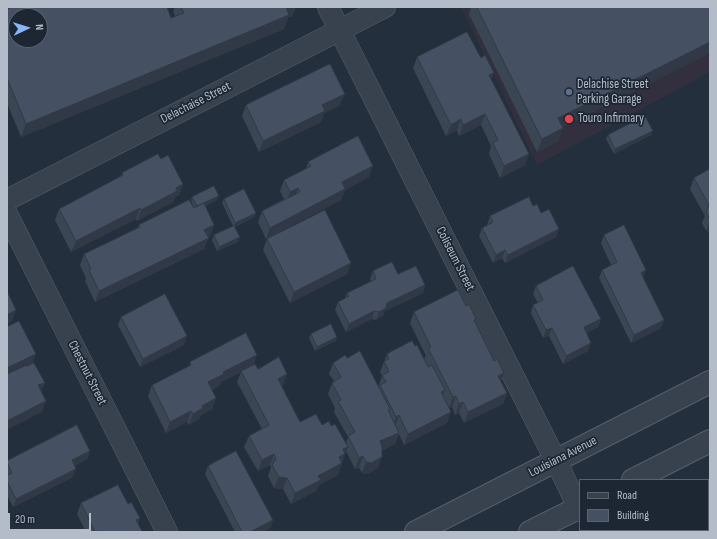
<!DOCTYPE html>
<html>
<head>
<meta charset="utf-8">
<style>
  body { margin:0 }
  #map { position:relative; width:717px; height:539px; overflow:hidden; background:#242f3e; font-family:"Sofia Sans Condensed",sans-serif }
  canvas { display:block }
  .frame { position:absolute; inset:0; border:8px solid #b4bcc9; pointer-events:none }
  .legend { position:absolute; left:579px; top:479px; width:130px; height:52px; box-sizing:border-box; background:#1d2633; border:1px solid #59626f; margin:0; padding:5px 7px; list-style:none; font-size:12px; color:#b4bcc9 }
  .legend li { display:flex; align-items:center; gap:8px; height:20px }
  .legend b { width:20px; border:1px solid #59626f }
  .north { position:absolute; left:8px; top:8px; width:40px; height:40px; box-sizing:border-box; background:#1d2633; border:1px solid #59626f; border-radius:50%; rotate:86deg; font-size:11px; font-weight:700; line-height:16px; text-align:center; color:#b4bcc9 }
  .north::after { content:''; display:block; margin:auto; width:14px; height:18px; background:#8ab4f8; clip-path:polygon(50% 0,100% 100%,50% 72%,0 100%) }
  .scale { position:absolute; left:8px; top:513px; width:83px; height:18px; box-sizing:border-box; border:2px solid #b4bcc9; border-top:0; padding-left:5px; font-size:12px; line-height:14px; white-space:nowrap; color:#b4bcc9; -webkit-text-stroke:3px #1d2633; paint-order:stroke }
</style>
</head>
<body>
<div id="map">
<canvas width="717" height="539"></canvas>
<div class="frame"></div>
<ul class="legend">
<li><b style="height:5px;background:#38414e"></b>Road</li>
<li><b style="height:11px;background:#455162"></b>Building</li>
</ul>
<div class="north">N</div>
<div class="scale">20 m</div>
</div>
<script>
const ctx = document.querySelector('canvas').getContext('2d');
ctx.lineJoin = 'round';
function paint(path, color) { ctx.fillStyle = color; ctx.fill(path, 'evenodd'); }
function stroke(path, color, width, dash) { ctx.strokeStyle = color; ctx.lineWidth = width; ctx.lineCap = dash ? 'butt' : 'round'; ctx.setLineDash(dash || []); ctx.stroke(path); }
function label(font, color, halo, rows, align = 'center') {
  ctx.font = font + ' "Sofia Sans Condensed",sans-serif'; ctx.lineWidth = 3.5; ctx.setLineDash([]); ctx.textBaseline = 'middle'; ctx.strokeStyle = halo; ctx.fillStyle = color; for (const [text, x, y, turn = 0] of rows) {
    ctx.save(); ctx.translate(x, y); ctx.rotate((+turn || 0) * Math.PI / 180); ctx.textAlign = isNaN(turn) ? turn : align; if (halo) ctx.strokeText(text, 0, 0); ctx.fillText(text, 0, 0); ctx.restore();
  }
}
paint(new Path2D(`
  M461,7H710V72L537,165Z`), '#32303f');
const minor = new Path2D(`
  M328,7L556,461L580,511
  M7,200L385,7
  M7,214L167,532
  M590,530L591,532`);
const tertiary = new Path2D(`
  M633,480L710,441
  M416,532L710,382
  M530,532L580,507`);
stroke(minor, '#565f6c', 22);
stroke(tertiary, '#565f6c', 24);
stroke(minor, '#38414e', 21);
stroke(tertiary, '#38414e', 22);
paint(new Path2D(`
  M175,7H296L292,16L288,17L284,29L21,137L7,103V9L171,18L175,16L173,12Z
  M471,7H710V53L562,127L563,128L558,141L537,152L469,14Z
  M417,57L481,58L494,73L491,79L529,154L525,165L500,178L489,154L491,146L481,125L459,136L457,130L446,136L413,68Z
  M246,105H340L324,113L321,122L259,152L242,116Z
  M608,135H651L614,154L606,139Z
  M161,159L183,184L179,195L175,197L173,202L137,221L136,219L71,252L55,220L59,209L121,177L122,173Z
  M308,162L369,177L345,190L341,200L266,239L258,222L262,211L284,199L280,191L284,180L306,169Z
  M710,169V232L706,231L702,223L705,216L690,189L694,178Z
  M192,197L217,200L205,206L214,225L210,236L208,237L204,249L95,302L85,281L86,278L80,265L84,254L137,228L139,225L194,208L191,201Z
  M224,199L256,213L254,217L235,227L238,242L217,251L212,240L214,235L233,226L222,203Z
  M533,206L541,213L556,237L505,263L502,258L493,263L479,236L482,228L487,225L490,216Z
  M604,235L643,278L664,320L661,328L631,343L599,278L602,270L611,265L601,243Z
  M267,239L351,263L347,274L290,303L263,250Z
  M373,271L398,274L425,285L423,293L385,311L383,316L376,320L372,319L346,332L335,310L338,302L345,298L347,293L371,281L370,279Z
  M536,286L601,319L598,327L586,333L588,351L563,364L549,336L543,338L531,313L533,305L538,303L533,294Z
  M466,306L476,319L475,322L494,361L504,373L501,381L507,393L503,404L464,423L459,413L455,415L452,407L449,408L447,423L404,445L399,434L395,444L382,450L378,468L367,474L362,473L359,468L355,469L346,451L338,475L319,485L316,491L291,504L283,489L274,488L268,476L271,467L270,465L258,471L244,447L249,436L262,429L237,382L241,372L221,382L220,385L212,390L216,398L212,409L201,415L199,419L189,425L187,422L166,433L148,396L152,385L189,366L190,362L254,364L258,369L287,374L283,385L281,386L300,422L331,426L346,443L348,437L334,412L335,408L328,394L332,383L334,381L329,374L333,363L347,358L378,387L382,376L380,372L387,354L415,346L424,359L426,356L410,323L414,312Z
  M121,317L184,345L140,367L118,325Z
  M311,334L336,341L315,351L309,338Z
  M90,451L87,459L74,466L73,477L13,507L7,495V461Z
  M208,466L273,520L270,528L263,532H235L205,474Z
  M81,503L128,504L140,518L138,524L142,531L141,532H86L77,514Z
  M697,530H708L710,532H698Z`), '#3b4654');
paint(new Path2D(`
  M286,7H296L292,16L288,17L284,29L21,137L26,124Z
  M710,42V53L553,131L558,118Z
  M494,73L490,84L489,75Z
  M345,94L340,105L324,113L321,122L259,152L263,141L322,105Z
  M485,114L481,125L459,136L463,125Z
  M461,119L457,130L446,136L451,125Z
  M563,128L558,141L537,152L542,139Z
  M653,131L651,135L614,154L615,149Z
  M529,154L525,165L500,178L504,166Z
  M373,166L369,177L345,190L341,200L266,239L270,228L342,182Z
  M183,184L179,195L175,197L173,202L137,221L141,210L176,188Z
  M298,188L294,199L286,203L290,192Z
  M219,196L217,200L195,210L197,206Z
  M140,208L136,219L71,252L76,241Z
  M256,213L254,217L234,227L235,223Z
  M710,220V232L706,231Z
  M214,225L210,236L200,241L204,230Z
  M559,229L556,237L505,263L508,255Z
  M240,237L238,242L217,251L219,247Z
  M209,238L204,249L95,302L99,291Z
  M505,250L502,258L493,263L496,255Z
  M351,263L347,274L290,303L294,292Z
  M646,270L643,278L641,273Z
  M425,285L423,293L385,311L383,316L376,320L379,312L387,303Z
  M16,310L12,321L7,324V315Z
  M374,311L372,319L346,332L349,324Z
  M601,319L598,327L581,336L584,327Z
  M664,320L661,328L631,343L634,335Z
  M552,328L549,336L543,338L546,330Z
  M187,336L184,345L140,367L143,359Z
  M337,337L336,341L315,351L317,347Z
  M591,343L588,351L563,364L566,356Z
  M36,354L32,365L7,377V368Z
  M257,355L253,366L241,371V372L221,382L220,385L204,394L208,382L223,372Z
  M504,373L500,384L498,376Z
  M287,374L283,385L274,390L278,379Z
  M45,383L40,394L38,385Z
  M445,390L441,401V392Z
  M507,393L503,404L464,423L468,412Z
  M456,396L452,407L449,408L453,397Z
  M216,398L212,409L201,415L199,419L189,425L193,414L202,406Z
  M46,401L42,412L7,430V421Z
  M463,402L459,413L455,415L459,404Z
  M191,411L187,422L166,433L170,422Z
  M451,412L447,423L404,445L408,434Z
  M399,415L395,427L392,428L396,417Z
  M399,433L395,444L376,452L380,441Z
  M348,447L338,475L319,485L316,491L291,504L295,493L318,476L339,457L343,449Z
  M90,451L87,459L69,468L72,460Z
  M274,454L270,465L258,471L262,460Z
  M363,456L359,468L355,469L359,458Z
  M382,457L378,468L367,474L362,473L366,462Z
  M76,469L73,477L13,507L16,499Z
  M279,477L287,478L283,489L274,488Z
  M140,518L136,530V520Z
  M273,520L270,528L263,532H250Z`), '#303945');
const building = new Path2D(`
  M12,7H167L171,18L184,13L181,7H286L289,15L26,124L7,78V9ZM16,16H40V40H16Z
  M477,7H710V42L558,118L563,128L542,139Z
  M467,32L481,58L485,55L494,73L489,75L529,154L504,166L493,143L498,140L485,114L463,125L461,119L451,125L417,57Z
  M330,64L345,94L322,105L325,111L263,141L246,105Z
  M645,116L653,131L615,149L608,135Z
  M358,136L373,166L342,182L345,189L270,228L262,211L300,192L298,188L290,192L284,180L311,166L308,162Z
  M158,154L161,159L168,155L183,184L176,188L177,191L141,210L140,208L76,241L59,209L123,175L122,173Z
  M710,169V220L706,212L709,205L694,178Z
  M214,186L219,196L197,206L192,197Z
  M244,189L256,213L235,223L224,199Z
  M529,197L533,206L537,204L541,213L549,209L559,229L508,255L505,250L496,255L482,228L493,222L490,216Z
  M189,200L194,208L204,203L214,225L204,230L209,238L99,291L89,270L91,269L84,254L140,227L139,225Z
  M325,210L351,263L294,292L267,239Z
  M624,225L646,270L641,273L664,320L634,335L602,270L617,262L604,235Z
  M234,226L240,237L219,247L214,235Z
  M392,262L398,274L416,266L425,285L387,303L386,308L379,312L374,311L349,324L338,302L349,296L347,293L376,279L373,271Z
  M573,266L601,319L584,327L591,343L566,356L552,328L546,330L533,305L543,300L536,286Z
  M458,290L466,306L469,304L476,319L474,320L494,361L497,359L504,373L498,376L507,393L468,412L463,402L459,404L456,396L453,397L428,348L431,347L414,312Z
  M7,291L16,310L7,315Z
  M165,294L187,336L143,359L121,317Z
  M19,321L36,354L7,368V327Z
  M331,324L337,337L317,347L311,334Z
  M246,333L257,355L223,372L224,374L208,382L216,398L202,406L203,408L193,414L191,411L170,422L152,385L191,365L190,362Z
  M412,341L415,346L417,345L428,367L432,365L445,390L441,392L451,412L408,434L399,415L396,417L380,385L386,382L382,375L389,372L384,361L389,359L387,354Z
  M360,351L390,409L388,410L399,433L380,441L382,447V457L371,463L366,462L363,456L359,458L348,436L355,432L338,401L341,400L332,383L341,377L333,363L345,355L347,358Z
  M279,357L287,374L278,379L300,422L316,414L322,425L329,421L331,426L335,424L348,447L343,449L345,454L339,457L342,463L318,476L321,480L295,493L287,478L279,477L272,465L276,459L274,454L262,460L249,436L269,425L241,371L255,364L258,369Z
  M34,363L45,383L38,385L46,401L7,421V374L27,365V366Z
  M77,425L90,451L72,460L76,469L16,499L7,481V475L12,473L7,462V461Z
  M236,451L273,520L250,532H242L208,466Z
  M118,485L128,504L131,502L140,518L136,520L142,531L140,532H98V531L95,532L81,503Z
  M710,495V532H707L706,530H708V496Z
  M638,530H674L675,532H639Z`);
paint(building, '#455162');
stroke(building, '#303945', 1);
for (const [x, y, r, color] of [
  [569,92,4,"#5c6f8a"],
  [569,119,5,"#e0444e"]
]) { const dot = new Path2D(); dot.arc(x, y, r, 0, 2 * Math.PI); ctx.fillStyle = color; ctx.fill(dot); stroke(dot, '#1d2633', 1.5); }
label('13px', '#b4bcc9', '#1d2633', [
  ["Delachise Street",577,85],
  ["Parking Garage",577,100],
  ["Touro Infirmary",578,119]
], 'left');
label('13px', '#b4bcc9', '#1d2633', [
  ["Delachaise Street",196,103,-27],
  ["Coliseum Street",455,259,63],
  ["Chestnut Street",87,373,63],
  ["Louisiana Avenue",563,457,-27]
]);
</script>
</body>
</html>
